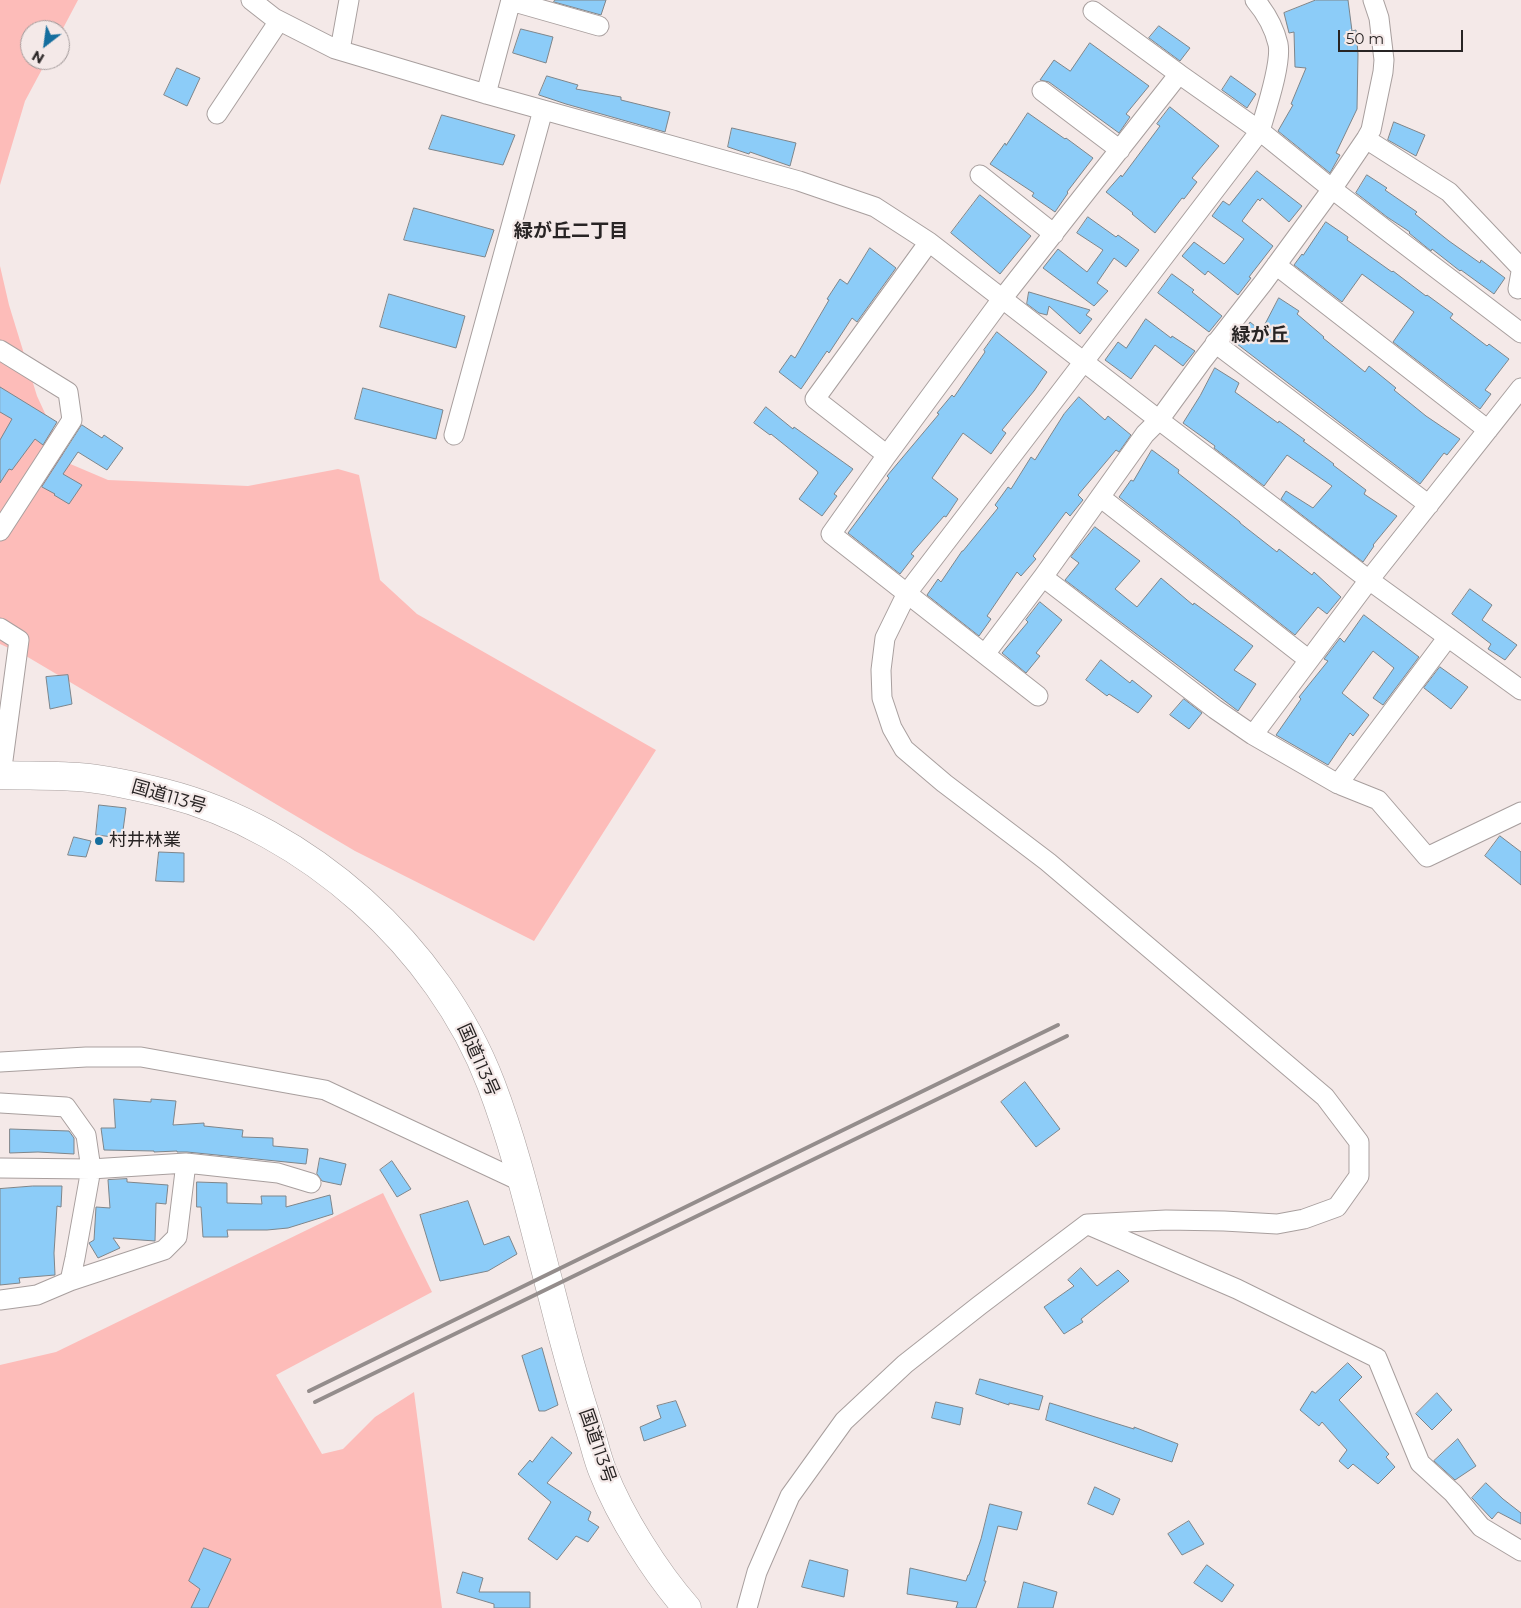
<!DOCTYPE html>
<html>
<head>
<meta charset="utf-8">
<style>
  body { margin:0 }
  #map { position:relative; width:1521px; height:1608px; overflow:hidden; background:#f4e9e8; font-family:Montserrat,sans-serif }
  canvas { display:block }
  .north { position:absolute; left:20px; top:20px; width:50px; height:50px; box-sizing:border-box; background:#f4e9e8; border:1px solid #a29a9a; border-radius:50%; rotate:210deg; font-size:14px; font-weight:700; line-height:20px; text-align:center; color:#282424 }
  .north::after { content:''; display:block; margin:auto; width:18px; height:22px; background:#156e9e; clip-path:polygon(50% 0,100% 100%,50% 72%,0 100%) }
  .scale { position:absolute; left:1338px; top:30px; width:125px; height:22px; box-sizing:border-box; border:2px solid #282424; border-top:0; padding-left:6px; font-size:15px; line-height:18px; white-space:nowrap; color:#282424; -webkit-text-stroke:4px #f4e9e8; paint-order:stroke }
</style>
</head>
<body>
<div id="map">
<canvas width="1521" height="1608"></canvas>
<div class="north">N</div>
<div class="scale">50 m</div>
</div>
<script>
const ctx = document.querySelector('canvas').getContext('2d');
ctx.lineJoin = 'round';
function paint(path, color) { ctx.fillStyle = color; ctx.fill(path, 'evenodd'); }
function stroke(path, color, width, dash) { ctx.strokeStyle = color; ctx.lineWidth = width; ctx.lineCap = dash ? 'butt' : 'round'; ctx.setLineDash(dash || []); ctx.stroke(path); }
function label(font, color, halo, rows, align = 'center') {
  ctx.font = font + ' Montserrat,"Noto Sans JP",sans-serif'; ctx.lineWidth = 4.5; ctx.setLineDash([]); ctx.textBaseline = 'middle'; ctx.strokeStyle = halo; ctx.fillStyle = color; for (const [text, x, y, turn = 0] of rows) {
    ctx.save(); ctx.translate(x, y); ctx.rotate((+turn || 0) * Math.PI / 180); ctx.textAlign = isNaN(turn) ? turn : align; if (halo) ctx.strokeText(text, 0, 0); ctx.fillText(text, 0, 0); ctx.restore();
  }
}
paint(new Path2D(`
  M0,0H78L60,34V30H30V60H47L25,101L0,185Z
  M0,266L9,305L37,396L68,463L108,480L248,486L338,469L359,475L380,580L417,614L656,750L534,941L355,851L26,656L0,644Z
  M383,1193L432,1292L276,1375L322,1454L343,1449L375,1417L414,1392L442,1608H0V1365L56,1352Z`), '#fdbcb9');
const building = new Path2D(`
  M555,0H606L601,15L554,2Z
  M1316,0H1348L1352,31L1356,30L1358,54L1357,109L1336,153L1340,155L1330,173L1278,131L1293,105L1291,104L1306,68L1295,67L1294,32L1289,33L1284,13Z
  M1159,26L1190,48L1180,61L1149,38Z
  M521,29L553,37L546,63L513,53Z
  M1090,43L1149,86L1126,114L1130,117L1119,133L1049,82L1040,80L1054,60L1070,71Z
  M177,68L200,78L187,106L164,95Z
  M547,76L578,85L576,89L621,97V100L670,112L665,132L566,104L539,95Z
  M1231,76L1256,94L1247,108L1222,90Z
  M1170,107L1219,146L1192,178L1197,182L1184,199L1182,198L1155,233L1132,214L1133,213L1106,192L1121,175L1122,177L1160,126L1157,124Z
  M1028,113L1065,139L1066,138L1093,158L1067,192L1068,193L1055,212L1032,196L1034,193L990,164L1005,143L1006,145Z
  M442,115L515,135L503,165L429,149Z
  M1394,122L1425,135L1416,156L1388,140Z
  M732,128L796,143L790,166L750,152L749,154L728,147Z
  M1257,171L1302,206L1289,222L1262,198L1260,201L1258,199L1242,221L1273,246L1249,277L1251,278L1238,295L1208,271L1205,275L1182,256L1194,242L1224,264L1227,261L1244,239L1212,216L1223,201L1229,205Z
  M1367,175L1387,188L1385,190L1417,212L1415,214L1449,241L1480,263L1481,260L1505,278L1494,294L1461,270L1460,271L1432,249L1431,251L1409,233L1410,232L1387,217L1356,193Z
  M980,195L1031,236L1000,274L951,233Z
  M414,208L494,230L485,257L404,240Z
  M1088,217L1116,237L1118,235L1139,250L1126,267L1114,258L1097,283L1108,291L1094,306L1043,268L1058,249L1087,272L1103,250L1077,233Z
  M1326,222L1348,237L1347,240L1392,272L1393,271L1426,296L1427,295L1453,314L1450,318L1487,346L1489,344L1509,359L1485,390L1491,394L1480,409L1393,342L1414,312L1362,274L1342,302L1294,265L1302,254L1303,255Z
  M870,248L896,268L857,322L852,318L829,353L827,351L801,389L779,372L791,355L795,358L829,300L827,299L840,279L847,284Z
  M1172,274L1194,290L1192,292L1222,316L1209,332L1158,293Z
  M1029,292L1090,310L1086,315L1092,319L1080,334L1049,306L1047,315L1039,313L1027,304Z
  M389,294L465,316L456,348L380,327Z
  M1279,298L1299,311L1297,314L1324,337L1323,338L1365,372L1369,366L1396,388L1394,390L1426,416L1460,439L1447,455L1444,453L1420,484L1237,344L1250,322L1261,331Z
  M1146,319L1171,338L1172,336L1195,351L1183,366L1155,345L1131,379L1105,360L1118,342L1126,348Z
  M997,332L1047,372L1034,391L1002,430L1006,433L991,454L963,433L932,478L958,499L946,517L944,516L911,554L914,556L900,574L848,533L889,478L887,476L939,414L937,413L952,395L954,397L985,352L984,350Z
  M1215,368L1239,383L1235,392L1278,423L1279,421L1305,440L1303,441L1334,464L1333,465L1366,490L1364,494L1397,516L1373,545L1374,546L1363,562L1281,499L1286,491L1313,508L1332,486L1287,455L1264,486L1214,448L1215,446L1183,423L1200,396Z
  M0,387L57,422L43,445L35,439L12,470L9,469L0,483V440L12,419L0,412Z
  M363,388L443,410L436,439L355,419Z
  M1079,397L1105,420L1108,416L1131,435L1119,452L1116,450L1078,495L1083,500L1070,516L1066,512L1033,556L1036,559L1021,576L1017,572L987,616L991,619L979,636L927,595L938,579L941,582L962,551H963L998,508L995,505L1008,487L1011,489L1031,457L1035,460L1064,414Z
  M766,407L793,429L794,427L853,469L834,494L837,496L822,516L799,499L818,473L817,471L771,434L770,435L754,423Z
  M82,425L102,438L104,435L123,448L107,470L78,452L63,474L82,485L69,504L54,495L55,494L42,487Z
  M1152,450L1179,470L1178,473L1240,522V523L1277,552L1279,549L1312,575L1314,572L1341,597L1327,614L1318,607L1295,635L1119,497L1131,480L1133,481Z
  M1095,527L1140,561L1115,589L1137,607L1161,578L1193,605L1194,603L1253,646L1234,670L1256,684L1238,711L1065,580L1079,563L1071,557Z
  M1470,589L1492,605L1482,620L1517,645L1505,660L1488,649L1491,644L1452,614Z
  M1040,602L1062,620L1036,653L1040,656L1026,673L1002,653L1028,622L1026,620Z
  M1364,615L1419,657L1383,705L1373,698L1394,668L1373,651L1342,693L1369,715L1353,736L1350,733L1328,765L1276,735L1301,699L1299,697L1328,661L1324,659L1340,638L1344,642Z
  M1101,660L1130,683L1132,680L1152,696L1138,713L1109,694L1107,696L1086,680Z
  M1440,667L1468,687L1451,709L1424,688Z
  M68,675L72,704L50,709L46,677Z
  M1184,699L1202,713L1189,729L1170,715Z
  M99,805L126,808L122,838L96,835Z
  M1500,836L1521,852V885L1485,856Z
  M74,837L91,841L86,857L68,855Z
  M159,852L184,853V882L156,881Z
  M1025,1082L1060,1129L1036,1147L1001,1102Z
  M114,1099L151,1102V1099L176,1101L173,1125L204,1123V1126L243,1130L242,1137L273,1138V1146L308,1149L306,1164L187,1152H177V1151L154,1152V1151L104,1150L101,1128H115Z
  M10,1129L69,1131L74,1138V1154L38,1152L10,1153Z
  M320,1158L346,1164L341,1185L322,1181L317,1174Z
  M392,1161L411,1189L397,1197L380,1170Z
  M127,1179V1182L168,1185L166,1204L156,1203L155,1241L113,1238L120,1248L98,1258L89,1243L94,1240L96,1207L110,1208L108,1180Z
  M197,1182L227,1183V1203L262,1204L261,1196H286V1207L330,1195L333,1214L288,1228L267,1230H227L228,1237H203L201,1207H197Z
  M33,1186H62L61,1207L57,1206L54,1253L55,1275L19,1278L20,1283L0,1285V1189Z
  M468,1201L484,1245L509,1236L517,1254L488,1271L440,1281L420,1215Z
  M1081,1268L1097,1286L1118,1270L1129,1281L1081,1319L1083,1322L1064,1334L1044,1307L1074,1286L1068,1280Z
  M542,1348L558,1405L545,1411H539L522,1356Z
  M1348,1363L1362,1377L1339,1400L1389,1454L1386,1457L1395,1467L1378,1484L1353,1464L1348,1469L1339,1461L1347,1450L1322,1422L1319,1426L1300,1410L1312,1391L1315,1393Z
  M980,1379L1043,1396L1039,1410L1009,1403V1405L976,1394Z
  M1437,1393L1452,1410L1432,1430L1416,1414Z
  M676,1401L686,1426L644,1441L640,1427L661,1418L657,1406Z
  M936,1402L963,1408L960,1425L932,1418Z
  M1050,1403L1134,1429V1427L1178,1444L1172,1462L1046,1420Z
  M552,1437L572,1453L547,1483L591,1512L588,1520L599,1527L588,1542L576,1536L557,1560L528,1539L551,1502L518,1474L530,1460L532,1462Z
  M1458,1439L1476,1466L1455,1480L1434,1461Z
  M1486,1483L1503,1499L1521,1513V1524L1498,1512L1492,1519L1472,1498Z
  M1095,1487L1120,1499L1113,1515L1088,1504Z
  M990,1504L1022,1512L1017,1530L998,1526L984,1581H986L976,1608H956L958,1602L907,1594L910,1568L966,1581L968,1575H969L981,1539Z
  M1189,1521L1204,1544L1182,1555L1168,1534Z
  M204,1548L231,1559L208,1608H191L200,1589L189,1581Z
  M810,1560L848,1570L844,1597L802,1587Z
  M1207,1565L1234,1585L1222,1602L1194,1583Z
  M463,1572L483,1578L479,1592H530V1608H494V1604L457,1593Z
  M1024,1582L1057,1592L1053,1608H1018Z`);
paint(building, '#8cccf8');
stroke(building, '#7e858a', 1);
const minor = new Path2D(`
  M251,0L274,18L335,49L486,94L799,181L875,207L929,242L1159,420L1369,580L1521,690
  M1373,0L1379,18L1384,60L1383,72L1371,130L1366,139L1332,189L1263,283L1202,361L1159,420L1145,434L1043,577L1215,709L1253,735L1338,784L1378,800L1427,857L1521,812
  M511,1L599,26
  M1093,11L1179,74
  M340,50L349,0
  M1042,91L1120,150
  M486,94L511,0
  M217,114L279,21
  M1366,139L1449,192L1521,268
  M980,175L1054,234
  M929,242L815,399L887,455L831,534L1038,696
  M1276,265L1488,430
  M1518,289L1521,272
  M1215,343L1429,505
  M0,350L68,392L72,420L0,531
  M454,435L543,110
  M887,455L1002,299L1179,74L1260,131L1332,189L1521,333
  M1100,497L1309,660
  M0,628L19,640L1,775
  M985,654L1043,577
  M1253,735L1369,580L1521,388
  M1338,784L1448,637
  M0,1062L86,1057H141L325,1090L522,1182
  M0,1103L66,1107L86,1135L91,1169L75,1258L70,1281L37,1295L0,1300
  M0,1168L91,1169L186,1163L278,1173L311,1183
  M1091,1226L1237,1289L1377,1358L1420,1463L1453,1493L1481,1527L1521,1551
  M70,1281L164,1250L177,1237L186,1163
  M747,1608L757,1572L790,1496L844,1421L905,1364L980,1305L1087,1224L1166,1220L1224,1221L1277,1224L1304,1219L1337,1207L1359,1176V1142L1325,1097L1048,862L944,783L904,749L892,728L882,698L881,670L885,638L907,593L1260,131C1266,110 1282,63 1278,44C1274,27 1266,13 1255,0`);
const highway = new Path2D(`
  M0,775C29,776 60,775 89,778C114,781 140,787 165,793C307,829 439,947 491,1084C517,1152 533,1224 552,1295C563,1339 575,1383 589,1427C594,1442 597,1458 603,1472C620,1516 656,1573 687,1608`);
stroke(minor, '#a89f9e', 21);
stroke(highway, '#a89f9e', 29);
stroke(minor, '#fff', 19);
stroke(highway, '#fff', 28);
stroke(new Path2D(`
  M309,1391L1058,1025
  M315,1402L1067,1036`), '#948d8c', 4);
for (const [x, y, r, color] of [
  [99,841,5,"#156e9e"]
]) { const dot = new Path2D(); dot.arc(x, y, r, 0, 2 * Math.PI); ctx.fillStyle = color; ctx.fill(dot); stroke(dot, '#f4e9e8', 2); }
label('18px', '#282424', '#f4e9e8', [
  ["国道113号",169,797,16],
  ["国道113号",478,1060,66],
  ["国道113号",597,1446,71]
]);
label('18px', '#282424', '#f4e9e8', [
  ["村井林業",109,841]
], 'left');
label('bold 19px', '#282424', '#f4e9e8', [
  ["緑が丘二丁目",571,231],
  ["緑が丘",1260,335]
]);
</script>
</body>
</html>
